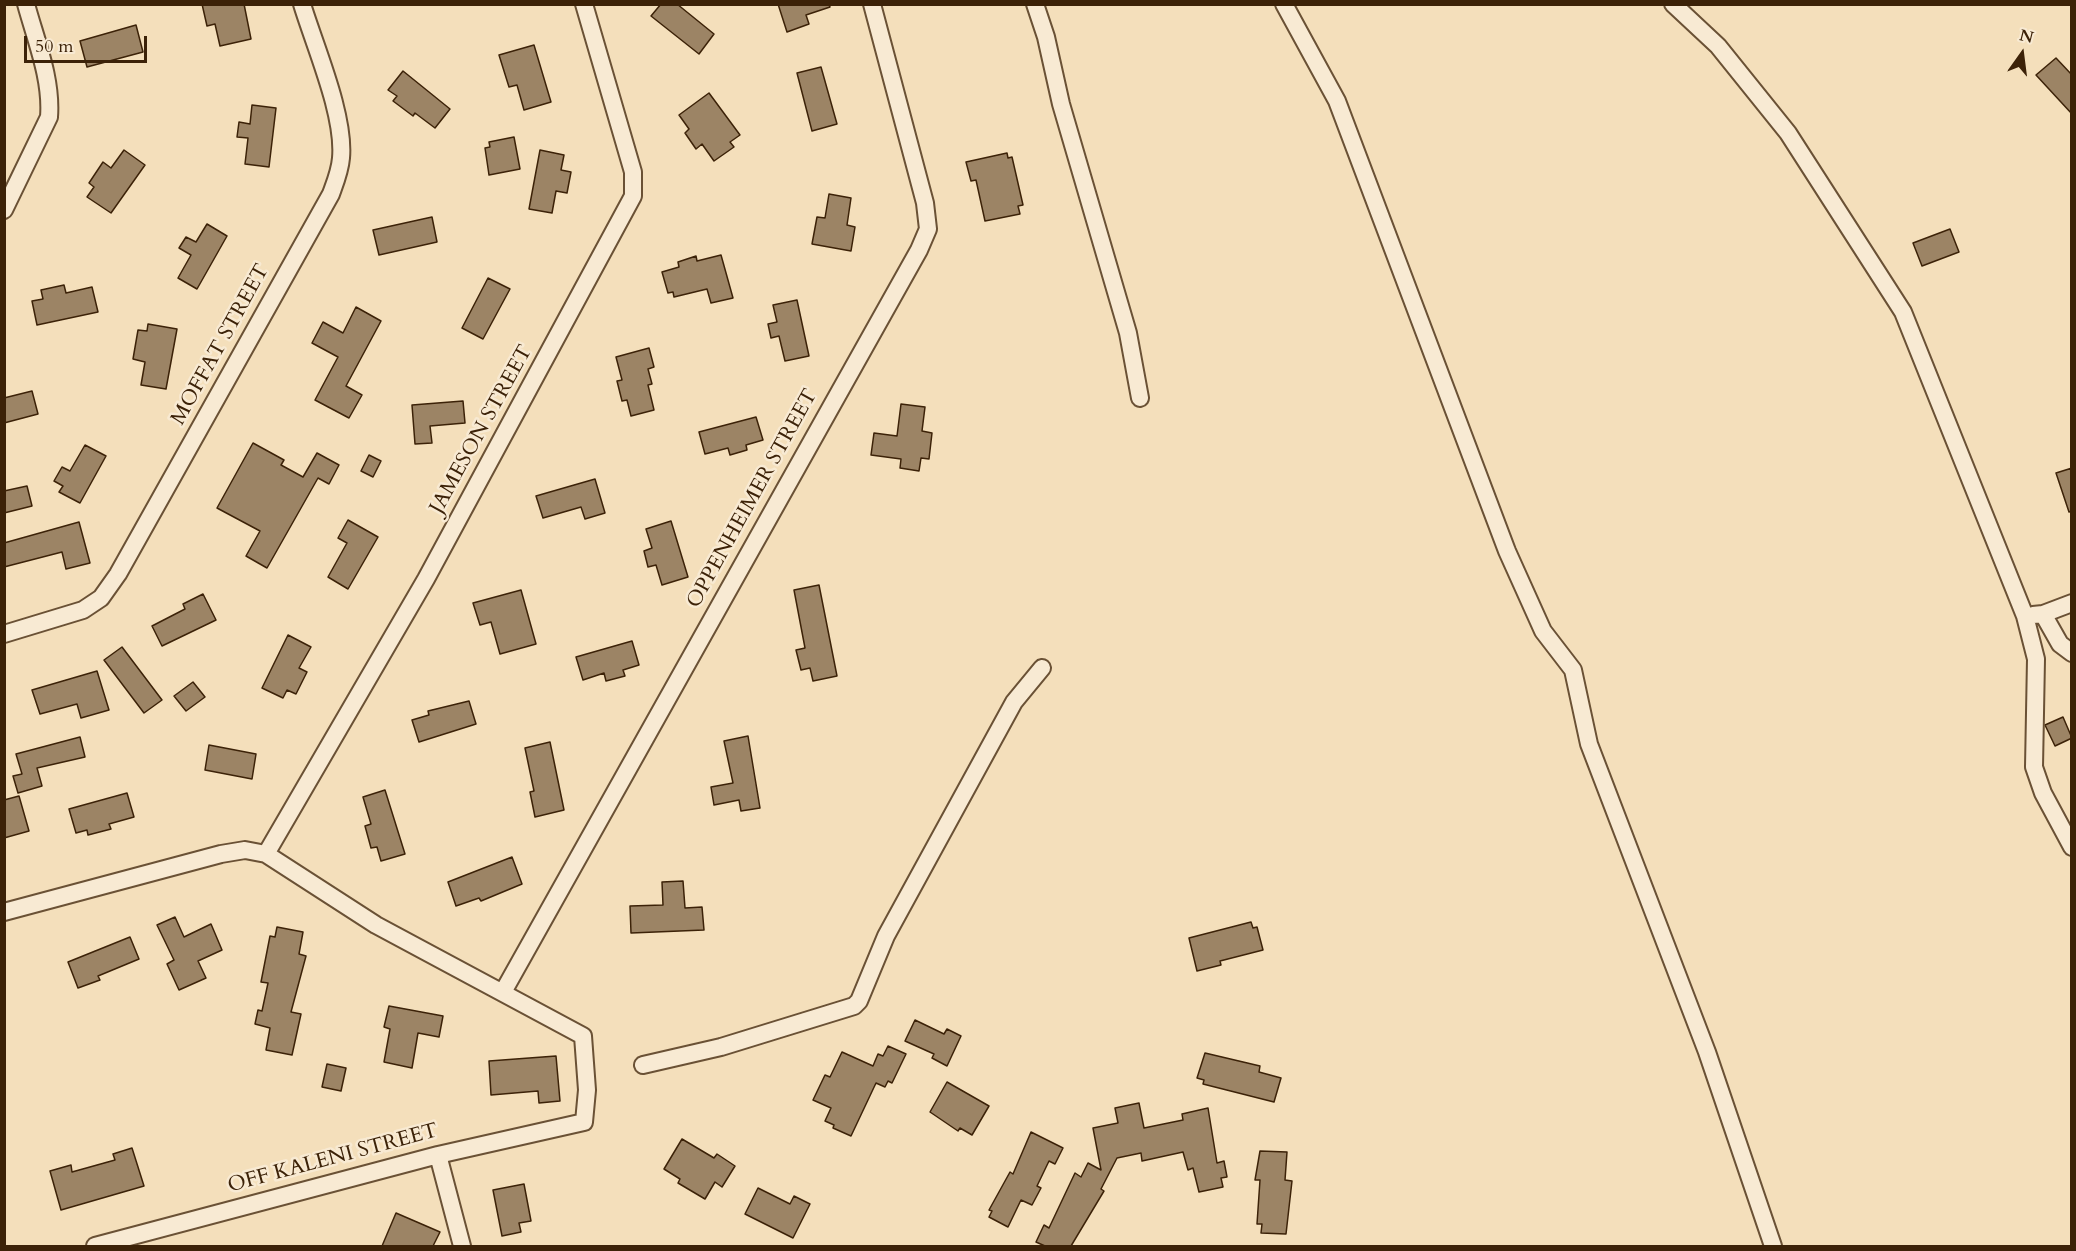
<!DOCTYPE html>
<html>
<head>
<meta charset="utf-8">
<style>
  body { margin:0 }
  #map { position:relative; width:2076px; height:1251px; overflow:hidden; background:#f4dfbb; font-family:Cardo,serif }
  canvas { display:block }
  .frame { position:absolute; inset:0; border:6px solid #3c2208; pointer-events:none }
  .north { position:absolute; left:1992px; top:24px; width:60px; height:60px; -webkit-text-stroke:4px #f8ead3; paint-order:stroke; rotate:14deg; font-size:16px; font-weight:700; line-height:24px; text-align:center; color:#3c2208 }
  .north::after { content:''; display:block; margin:auto; width:21px; height:27px; background:#3c2208; clip-path:polygon(50% 0,100% 100%,50% 72%,0 100%) }
  .scale { position:absolute; left:24px; top:36px; width:123px; height:27px; box-sizing:border-box; border:3px solid #3c2208; border-top:0; padding-left:8px; font-size:18px; line-height:21px; white-space:nowrap; color:#3c2208; -webkit-text-stroke:4px #f8ead3; paint-order:stroke }
</style>
</head>
<body>
<div id="map">
<canvas width="2076" height="1251"></canvas>
<div class="frame"></div>
<div class="north">N</div>
<div class="scale">50 m</div>
</div>
<script>
const ctx = document.querySelector('canvas').getContext('2d');
ctx.lineJoin = 'round';
function paint(path, color) { ctx.fillStyle = color; ctx.fill(path, 'evenodd'); }
function stroke(path, color, width, dash) { ctx.strokeStyle = color; ctx.lineWidth = width; ctx.lineCap = dash ? 'butt' : 'round'; ctx.setLineDash(dash || []); ctx.stroke(path); }
function label(font, color, halo, rows, align = 'center') {
  ctx.font = font + ' Cardo,serif'; ctx.lineWidth = 5; ctx.setLineDash([]); ctx.textBaseline = 'middle'; ctx.strokeStyle = halo; ctx.fillStyle = color; for (const [text, x, y, turn = 0] of rows) {
    ctx.save(); ctx.translate(x, y); ctx.rotate((+turn || 0) * Math.PI / 180); ctx.textAlign = isNaN(turn) ? turn : align; if (halo) ctx.strokeText(text, 0, 0); ctx.fillText(text, 0, 0); ctx.restore();
  }
}
const building = new Path2D(`
  M202,4H244L251,39L220,46L215,24L207,26Z
  M661,4H677L714,34L699,54L651,16Z
  M778,4H829L830,7L806,15L809,24L787,32Z
  M136,25L143,52L87,67L80,41Z
  M534,45L551,102L524,110L517,85L509,87L499,55Z
  M2056,58L2072,75V114L2036,75Z
  M821,67L837,124L812,131L797,73Z
  M403,71L450,109L435,128L415,113L413,116L393,101L397,96L388,90Z
  M709,93L740,135L730,142L734,147L714,161L702,144L696,149L685,133L689,129L679,115Z
  M252,105L276,108L269,167L245,164L248,138L237,137L239,122L250,124Z
  M514,137L520,169L489,175L485,148L490,147L489,142Z
  M124,150L145,165L111,213L87,197L94,187L89,183L103,162L111,168Z
  M540,150L564,155L561,170L571,172L567,193L556,191L552,213L529,209Z
  M1007,153L1008,158L1012,157L1023,205L1018,206L1020,214L985,221L976,180L971,181L966,162Z
  M829,194L851,198L847,225L855,227L851,251L812,244L817,217L825,218Z
  M432,217L437,242L379,255L373,230Z
  M207,224L227,236L197,289L178,278L191,255L179,248L186,237L196,242Z
  M1950,229L1959,252L1922,266L1913,243Z
  M721,255L733,298L711,303L707,289L674,297L673,292L668,293L662,272L679,267L678,262L696,256L697,261Z
  M488,278L510,289L483,339L462,328Z
  M64,285L66,293L92,287L98,312L37,325L32,301L43,299L41,290Z
  M797,300L809,356L785,361L779,336L771,338L768,324L777,322L773,305Z
  M356,307L381,321L346,386L362,395L349,418L315,400L338,357L312,343L323,322L343,333Z
  M148,324L177,329L166,389L141,385L145,362L133,359L138,330L147,331Z
  M649,348L654,367L648,369L652,384L648,385L654,410L631,416L627,400L622,401L617,381L622,380L616,357Z
  M32,391L38,414L4,423V398Z
  M463,401L465,423L430,426L432,443L415,444L412,405Z
  M901,404L925,407L922,431L932,433L929,459L921,458L919,471L900,468L901,459L871,455L874,433L897,436Z
  M756,417L763,440L746,445L747,450L730,455L728,448L705,454L699,432Z
  M253,443L284,460L281,465L303,477L317,453L339,465L329,484L318,478L267,568L246,556L260,531L217,508Z
  M85,445L106,456L80,503L59,492L63,486L54,481L62,467L70,471Z
  M369,455L381,461L373,477L361,471Z
  M2072,468V511L2069,512L2056,473Z
  M595,479L605,513L585,519L581,507L543,518L536,496Z
  M27,486L32,506L4,513V491Z
  M348,520L378,537L348,589L328,577L347,543L338,538Z
  M671,521L688,577L662,585L656,565L648,567L644,551L652,548L646,529Z
  M79,522L90,563L66,569L62,552L4,567V543Z
  M819,585L837,676L813,681L810,668L801,670L796,650L805,648L794,590Z
  M521,590L536,644L500,654L491,622L480,625L473,603Z
  M203,594L216,620L162,646L152,626L185,609L183,604Z
  M288,635L311,647L299,668L307,672L296,694L287,690L283,698L262,688Z
  M632,641L639,665L623,670L625,676L606,681L604,673L583,680L576,657Z
  M122,647L162,700L144,713L104,660Z
  M97,671L109,710L81,718L77,704L40,714L32,690Z
  M193,682L205,697L186,711L174,696Z
  M469,701L476,724L419,742L412,720L429,715L428,711Z
  M2063,717L2072,738L2055,746L2045,725Z
  M748,736L760,808L741,811L739,800L714,805L711,787L733,783L724,741Z
  M80,737L85,757L37,768L42,786L18,793L13,776L22,774L16,754Z
  M550,742L564,810L535,817L530,792L534,791L525,748Z
  M209,745L256,754L252,779L205,770Z
  M385,790L405,854L381,861L377,847L371,848L365,826L371,824L363,797Z
  M127,793L134,817L109,824L111,829L88,835L87,830L76,833L69,809Z
  M19,796L29,831L4,838V800Z
  M512,857L522,884L481,901L479,898L456,906L448,882Z
  M683,881L685,908L702,907L704,930L631,933L630,906L663,905L662,882Z
  M175,917L184,937L211,924L222,950L198,961L206,978L179,990L167,964L174,960L157,925Z
  M1251,922L1253,928L1257,927L1263,950L1220,961L1221,965L1197,971L1189,938Z
  M277,927L303,932L299,954L306,956L291,1012L301,1014L292,1055L266,1050L270,1028L255,1024L258,1010L262,1011L268,983L261,982L270,936L275,937Z
  M130,937L139,959L98,976L100,980L78,988L68,962Z
  M389,1006L443,1016L439,1037L418,1033L412,1068L384,1062L390,1029L384,1027Z
  M915,1020L944,1034L947,1029L961,1036L947,1066L932,1058L934,1054L905,1041Z
  M888,1046L906,1054L892,1083L888,1081L885,1087L876,1083L851,1136L833,1128L834,1125L825,1121L831,1108L813,1100L825,1075L830,1077L842,1052L873,1066L878,1054L883,1056Z
  M1205,1053L1260,1066L1259,1072L1281,1078L1274,1102L1203,1084L1204,1080L1197,1078Z
  M556,1056L560,1101L539,1103L538,1091L491,1095L489,1061Z
  M327,1064L346,1068L341,1091L322,1087Z
  M947,1082L989,1106L972,1135L960,1128L958,1131L930,1112Z
  M1139,1103L1144,1128L1183,1120L1182,1114L1208,1108L1217,1163L1224,1161L1227,1177L1221,1178L1223,1187L1199,1192L1193,1168L1188,1170L1183,1152L1142,1161L1141,1153L1117,1158L1101,1189L1104,1191L1071,1246H1045L1036,1242L1044,1225L1049,1228L1075,1173L1081,1177L1088,1163L1101,1170L1093,1128L1118,1123L1115,1108Z
  M1031,1132L1063,1148L1055,1164L1049,1161L1037,1186L1041,1188L1032,1205L1021,1200L1008,1227L989,1217L992,1211L989,1210L1010,1172L1013,1174Z
  M682,1139L714,1158L717,1154L735,1166L722,1187L715,1182L705,1199L678,1183L680,1179L664,1169Z
  M132,1148L144,1186L61,1210L50,1171L71,1165L72,1172L115,1160L113,1154Z
  M1260,1151L1287,1152L1285,1180L1292,1181L1286,1234L1261,1233L1262,1224H1257L1260,1180H1255Z
  M524,1184L531,1221L519,1223L521,1232L502,1236L493,1190Z
  M758,1188L790,1204L794,1196L810,1204L793,1238L745,1214Z
  M396,1213L440,1232L433,1246H382Z`);
paint(building, '#9c8465');
stroke(building, '#3c2208', 1.5);
const minor = new Path2D(`
  M1035,4L1046,37L1061,104L1128,333L1140,398
  M1284,4L1337,101L1507,551L1543,631L1573,670L1589,744L1707,1052L1773,1246
  M1673,4L1718,46L1788,133L1903,312L2025,616L2036,659L2034,767L2043,793L2072,847
  M4,210L49,117C52,79 36,41 26,4
  M2043,614L2060,644L2072,653
  M2033,615L2043,614L2072,603
  M4,634L83,610L101,598L118,574L331,194C335,183 340,171 341,158C345,115 315,47 302,4
  M266,854L426,579L633,196V172L584,4
  M4,912L221,854L245,850L266,854L376,925L583,1036L587,1090L584,1122L438,1155L95,1246
  M503,992L919,250L928,229L925,203L872,4
  M643,1065L721,1047L854,1006L859,1001L886,936L1014,702L1042,668
  M438,1155L462,1246`);
stroke(minor, '#6a5135', 20);
stroke(minor, '#f8ead3', 16);
label('21px', '#3c2208', '#f8ead3', [
  ["MOFFAT STREET",221,345,-61],
  ["JAMESON STREET",482,430,-61],
  ["OPPENHEIMER STREET",753,499,-61],
  ["OFF KALENI STREET",333,1159,-15]
]);
</script>
</body>
</html>
